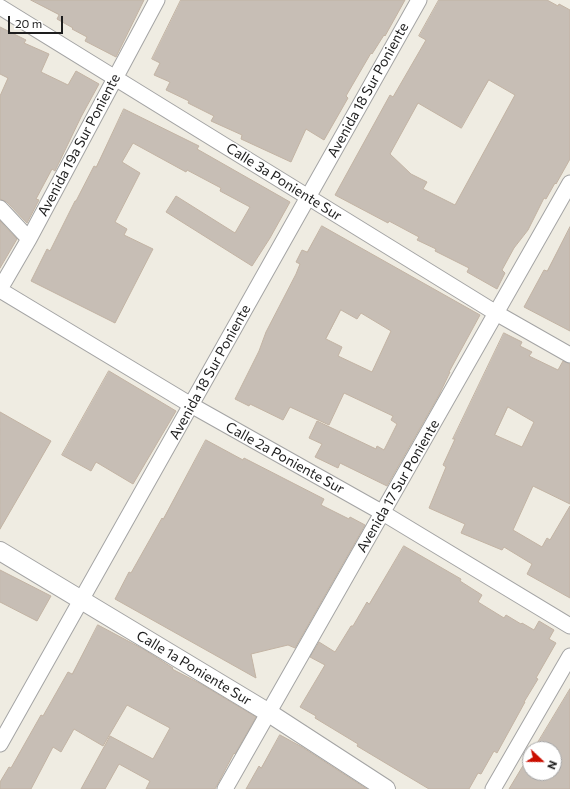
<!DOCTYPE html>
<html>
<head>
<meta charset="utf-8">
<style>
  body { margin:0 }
  #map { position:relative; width:570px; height:789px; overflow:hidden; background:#efece2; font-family:Commissioner,sans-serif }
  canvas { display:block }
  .north { position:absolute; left:522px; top:741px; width:40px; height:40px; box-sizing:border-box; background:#fff; border:1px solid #a5a5a5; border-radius:50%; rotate:112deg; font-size:11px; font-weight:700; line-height:16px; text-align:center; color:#1d1d1d }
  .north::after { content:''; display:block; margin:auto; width:14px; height:18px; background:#ca0e00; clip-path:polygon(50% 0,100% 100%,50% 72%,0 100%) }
  .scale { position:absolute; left:8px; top:16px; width:55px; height:18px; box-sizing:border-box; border:2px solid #1d1d1d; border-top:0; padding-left:5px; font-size:12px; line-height:14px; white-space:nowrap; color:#1d1d1d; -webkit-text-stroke:3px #fff; paint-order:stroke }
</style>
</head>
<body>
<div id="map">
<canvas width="570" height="789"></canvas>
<div class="north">N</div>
<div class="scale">20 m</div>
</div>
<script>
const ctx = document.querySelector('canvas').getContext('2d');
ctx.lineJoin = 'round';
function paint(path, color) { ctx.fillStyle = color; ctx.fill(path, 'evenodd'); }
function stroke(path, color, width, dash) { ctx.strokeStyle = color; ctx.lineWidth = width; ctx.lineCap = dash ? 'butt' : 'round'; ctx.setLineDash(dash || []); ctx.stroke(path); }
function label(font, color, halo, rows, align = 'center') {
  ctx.font = font + ' Commissioner,sans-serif'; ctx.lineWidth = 3; ctx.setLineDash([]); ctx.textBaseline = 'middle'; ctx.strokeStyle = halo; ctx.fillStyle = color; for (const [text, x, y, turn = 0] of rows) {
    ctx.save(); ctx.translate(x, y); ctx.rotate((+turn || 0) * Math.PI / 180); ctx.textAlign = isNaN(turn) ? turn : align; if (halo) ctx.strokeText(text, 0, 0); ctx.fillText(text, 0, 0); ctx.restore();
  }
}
const building = new Path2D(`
  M31,0H144L116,57L85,41L87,37L72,29L73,28L57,19L59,15Z
  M181,0H405L385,36L384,35L372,54L371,53L346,96L348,98L324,140L306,129L291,162L241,139L242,135L211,121L214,116L188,103L189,101L166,90L170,82L154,75L160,63L152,59Z
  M439,0H547L558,6L559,4L570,10V159L556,184L555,183L546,199L544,198L528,230L514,248L502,270L505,273L497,289L467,272L469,268L435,251L436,249L417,240L419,237L389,221L388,223L335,195L390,95L393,97L426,40L419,36ZM489,80L515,95L455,205L423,189L427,182L411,174L390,154L418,103L461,128Z
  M0,27L26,40L24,43L49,54L41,72L68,85L76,71L99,84L81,117L55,171L52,169L36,199L39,200L27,223L7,202L0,199V96L8,78L0,74Z
  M124,109L199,146L197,149L290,202L270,238L252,266L166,212L176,196L235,233L250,207L220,191L221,188L187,170L186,172L133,143L122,162L140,173L115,222L127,229L124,235L153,249L115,323L31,281L47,249L50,251L75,201H76L94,166L96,167Z
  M0,221L17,239L0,268Z
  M322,226L480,315L449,372H450L439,395L387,486L340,463L338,468L315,457L322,444L309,438L317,421L376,449L377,446L384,450L397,424L391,420L393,416L344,393L329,425L290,407L283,420L250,404L249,406L235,399L259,351L266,332L296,274L300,264L296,262L302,250L307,252ZM341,310L357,319L361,313L391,331L372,372L338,356L342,347L326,339Z
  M570,227V331L524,307L544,270L547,271Z
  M504,333L522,342L520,346L532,352L529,356L558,370L563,361L570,364V504L533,486L513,530L542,547L547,538L550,540L570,506V598L527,574L532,564L504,547L502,550L461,533L465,524L429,508L446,467L443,465L455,439H453ZM508,407L534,422L522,447L495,435Z
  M109,371L176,411L133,484L96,462L91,471L62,455Z
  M0,412L51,441L0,529Z
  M206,440L243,460L244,458L324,499L321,505L349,519L350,517L365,525L295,648L288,645L251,654L256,678L115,599L129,572L131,573L162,518L163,519Z
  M404,546L461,579L460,581L482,595L478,602L504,618L506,615L521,624L522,623L534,630L539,621L554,630L549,639L556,643L536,678L538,679L524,702H525L497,753L494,751L481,774L478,773L469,789H429L357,746L358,744L315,718L316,716L300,707L325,665L310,657L319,642L335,652L351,626H353L367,602L369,604Z
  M0,570L51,596L37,621L0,602Z
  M98,625L143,649L173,668L172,669L201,684L256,717L235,754L234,753L215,789H146L150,781L119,764L105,789H81L110,736L153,759L170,728L127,705L103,746L74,729L61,752L53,747L31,789H0V782L9,767L11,768L41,715L43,716L68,672L72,674Z
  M570,689V789H509L530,754V773H554V749H534Z
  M280,735L302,747L367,789H246L259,766L261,768Z`);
paint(building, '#c7beb5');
stroke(building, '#c2b3a3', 1);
const minor = new Path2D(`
  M0,7L496,313L570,355
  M0,208L29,239
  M0,289L29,239L157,0
  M0,290L191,405L383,513L570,626
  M0,744L419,0
  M225,789L570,183
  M493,789L570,656`);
const tertiary = new Path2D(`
  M0,551L269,713L386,789`);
stroke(minor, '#a4a4a4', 17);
stroke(tertiary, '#a4a4a4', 20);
stroke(minor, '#fff', 15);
stroke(tertiary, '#fff', 18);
label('14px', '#1d1d1d', '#fff', [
  ["Avenida 18 Sur Poniente",368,90,-61],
  ["Avenida 19a Sur Poniente",79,145,-62],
  ["Calle 3a Poniente Sur",284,182,32],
  ["Avenida 18 Sur Poniente",210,372,-61],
  ["Calle 2a Poniente Sur",285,458,29],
  ["Avenida 17 Sur Poniente",398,486,-60],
  ["Calle 1a Poniente Sur",194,668,31]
]);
</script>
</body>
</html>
